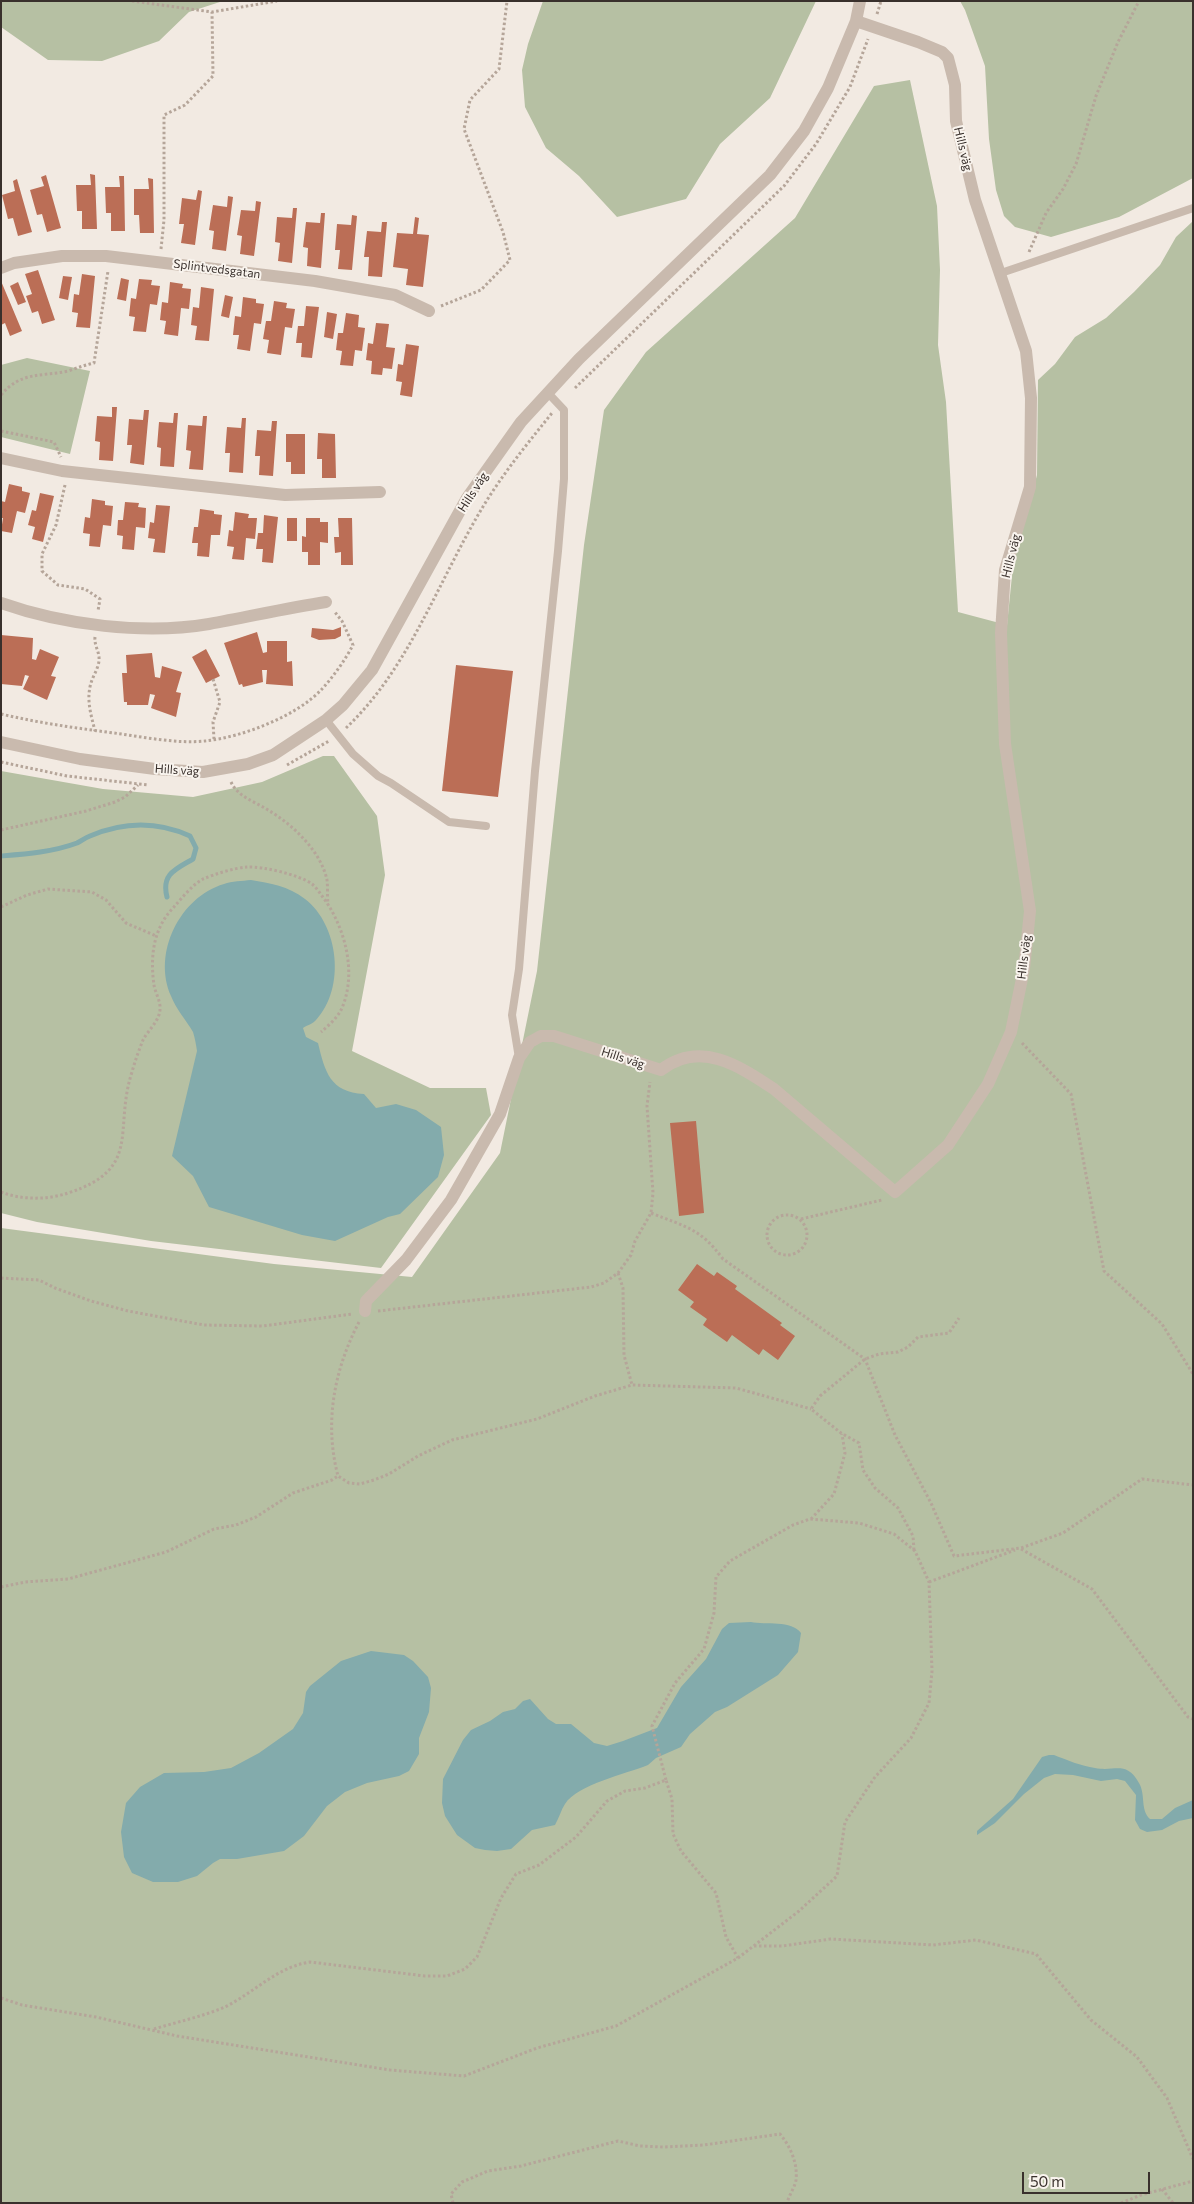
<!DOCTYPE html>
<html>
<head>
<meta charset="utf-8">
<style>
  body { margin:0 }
  #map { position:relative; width:1194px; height:2204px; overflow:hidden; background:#f2eae2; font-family:Commissioner,sans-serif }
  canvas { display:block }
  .frame { position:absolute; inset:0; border:2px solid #39302c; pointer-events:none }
  .scale { position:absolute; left:1022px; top:2172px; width:128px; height:22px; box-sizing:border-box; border:2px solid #39302c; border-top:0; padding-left:6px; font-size:15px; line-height:18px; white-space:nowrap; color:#39302c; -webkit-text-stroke:4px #f9f4ee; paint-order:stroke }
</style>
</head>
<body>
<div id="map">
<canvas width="1194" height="2204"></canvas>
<div class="frame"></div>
<div class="scale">50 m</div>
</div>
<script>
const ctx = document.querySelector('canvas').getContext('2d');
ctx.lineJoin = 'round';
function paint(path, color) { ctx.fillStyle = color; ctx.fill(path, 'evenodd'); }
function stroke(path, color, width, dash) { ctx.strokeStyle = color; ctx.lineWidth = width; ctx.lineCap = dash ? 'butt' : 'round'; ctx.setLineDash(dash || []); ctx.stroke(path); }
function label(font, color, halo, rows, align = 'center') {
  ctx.font = font + ' Commissioner,sans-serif'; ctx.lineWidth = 4; ctx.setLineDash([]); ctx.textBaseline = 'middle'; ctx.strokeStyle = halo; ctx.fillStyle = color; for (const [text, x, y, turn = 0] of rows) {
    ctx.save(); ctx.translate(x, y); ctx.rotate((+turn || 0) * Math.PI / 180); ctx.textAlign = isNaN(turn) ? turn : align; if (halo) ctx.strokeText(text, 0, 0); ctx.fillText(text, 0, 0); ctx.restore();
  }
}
paint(new Path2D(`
  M1,1H223L189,12L159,41L102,61L48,60L1,27Z
  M543,1H816L770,98L720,144L686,199L617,217L579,176L546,148L525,107L522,70L528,44Z
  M960,1H1193V178L1119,217L1051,237L1015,227L1004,216L996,190L989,139L985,66L965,10Z
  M910,80L937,206L940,270L938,345L946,402L958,612L1007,625L1013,566L1037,475L1038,380L1055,364L1075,337L1106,318L1134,292L1160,265L1176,237L1193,221V2203H1V1228L274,1264L412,1277L500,1153L537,971L584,545L604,410L646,352L795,218L874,86Z
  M27,358L90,371L70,454L1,437V365Z
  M323,756H334L377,816L385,875L352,1051L430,1088H486L491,1115L381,1268L151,1241L37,1222L1,1213V771L103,789L193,797L262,782Z`), '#b6c0a3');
paint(new Path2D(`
  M251,880C270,883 288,886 305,899C339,925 346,988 316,1020C313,1024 307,1025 303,1028L306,1037L318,1043C325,1072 330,1092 364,1094L376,1108L396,1104L416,1110L441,1127L444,1155L438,1177L400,1214L388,1217L335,1241L302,1235L209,1207L193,1176L172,1156L197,1051C196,1045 195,1038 193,1032C186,1020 176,1009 171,996C152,953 180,897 224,884C232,881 242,881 251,880Z
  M751,1622C765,1625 792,1620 801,1633L798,1652L778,1675L727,1707L715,1712L690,1734L681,1747L656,1758L648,1765C626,1774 578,1784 565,1804C561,1810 559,1818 555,1825L532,1830L511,1849L497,1851L485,1850L475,1848L457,1835L445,1816L442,1803L443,1779L463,1740L471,1730L490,1721L503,1712L515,1709L523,1701L530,1699L548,1719L556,1724H571L594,1743L607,1746L623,1741L657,1728L681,1687L706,1659L722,1629L729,1623Z
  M371,1651L404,1655L413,1661L428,1677L431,1688L429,1712L419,1738V1754L409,1771L399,1776L367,1783L345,1792L327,1806L304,1836L284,1851L237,1859H220L213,1863L197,1876L178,1882H153L132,1873L124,1857L121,1832L126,1803L140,1787L164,1773L204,1772L231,1768L259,1753L293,1729L303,1713L306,1692L310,1686L341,1661Z
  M1049,1755H1054C1067,1760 1081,1766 1095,1768C1115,1772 1126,1760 1139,1783C1146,1795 1140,1810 1150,1819H1162L1175,1808L1193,1800V1818L1179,1821L1162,1830L1147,1832L1140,1829L1135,1820L1136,1795L1125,1781L1117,1779L1101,1781L1073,1775L1055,1774L1044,1778L1024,1794L995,1823L977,1835V1831L1013,1799L1042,1757Z`), '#83abac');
stroke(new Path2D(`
  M1,856C26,854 53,852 77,843C81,841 85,838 90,836C123,822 157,821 190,836L196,848L193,859C176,869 161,874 167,897`), '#83abac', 5);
paint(new Path2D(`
  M90,174L95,175L97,229H82V211H77L76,185H91Z
  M46,175L61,228L47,232L42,214L37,215L30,190L44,186L41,177Z
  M119,176H124L125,231H111V213H106L105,187H120Z
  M148,178L153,179L154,233H140L139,215H134V189H149Z
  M17,179L32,232L18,236L13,218L8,219L2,195L15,191L13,181Z
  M198,190L202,191L195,245L181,243L184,224H179L182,198L196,200Z
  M228,196L233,197L226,251L212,249L214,231L209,230L213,205L227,207Z
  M256,201L261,202L254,256L240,254L242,236L237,235L241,210L255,211Z
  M293,208H297L292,263L278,261L280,243L275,242L277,217L292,218Z
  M321,213H325L321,268L307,266L308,248L303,247L306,222L320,223Z
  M352,215L357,216L352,270L338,269L340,250H335L337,224L351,225Z
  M415,217L419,218L417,234L429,235L423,287L406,285L408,269L393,267L397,233L413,234Z
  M382,222H387L382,277L368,276L369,257H364L367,231L381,232Z
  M38,270L55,320L42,324L38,311L32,313L26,296L32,294L25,274Z
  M82,274L95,276L90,328L76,327L78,313L72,312L74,294L79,295Z
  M63,276L72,277L68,300L59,298Z
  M121,278L129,280L126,301L117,299Z
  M139,279L152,280L151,285L160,286L157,305L150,304L146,332L133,331L135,317L129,316L131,298L136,299Z
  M1,281L22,331L10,336L5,323L1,325Z
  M18,282L26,302L18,305L10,286Z
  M170,282L183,284L182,288L191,289L189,309L181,308L178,336L164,334L166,321L160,320L162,302L168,303Z
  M201,287L214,289L209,341L195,340L197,326L191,325L193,307L199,308Z
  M225,295L233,297L229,318L221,316Z
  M243,297L256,299V303L264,304L261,324L254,323L250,351L237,349L239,335H233L235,316L241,317Z
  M274,301L287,303L286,308L295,309L292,328L285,327L281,355L267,353L269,340L263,339L266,321H271Z
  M306,306L319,307L312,358L301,357L302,343H296L298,326H304Z
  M327,312L337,314L333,339L324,337Z
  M346,313L359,315L358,327L365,328L362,351L355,350L353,366L340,365L342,351L336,350L338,333H343Z
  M376,323L389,324L386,347L395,348L392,369L383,368L382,375L371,374L372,361L366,360L368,343L373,344Z
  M406,344L419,346L412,397L400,395L402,382L396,381L398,364L403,365Z
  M112,407H117L113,461L99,460L100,442L95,441L97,416L112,417Z
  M144,410H149L144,465L130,463L132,445H127L129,419L143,420Z
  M174,413H178L174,467L160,466L161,448L157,447L159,422L173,423Z
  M203,416H207L203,470L189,469L191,451L186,450L188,425L202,426Z
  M242,418H246L243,473L229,472L230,453H225L227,427L241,428Z
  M272,421H277L273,476L259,475L260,456H255L257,430L271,431Z
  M318,433L335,434L336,478H322V459H317Z
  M286,434H305V474H291V462H286Z
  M9,484L22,487V491L30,493L25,513L17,511L12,533L1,531L3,518H1V501L5,502Z
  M40,493L54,496L43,542L32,539L35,527L28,525L32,510L36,511Z
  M92,499L105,501V505L113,506L111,526L103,525L100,547L89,546L90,534L83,533L85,517L90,518Z
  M125,502L139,503L138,507L146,508L145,528L136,527L134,550L122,549L123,536L117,535L118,520H123Z
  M156,505L170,506L165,553L153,552L155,539L148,538L150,522L154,523Z
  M200,509L214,511V514L222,515L220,535H211L209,557L197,556L198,543H192L194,527H198Z
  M235,512L249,514L248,518H257L255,539L246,538L244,560L232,559L234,547L227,546L229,530L233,531Z
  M264,515L278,517L273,563L262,562L263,549H256L258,533H263Z
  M287,518H297V541H287Z
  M306,518H320V522H328V543L320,542V565H308V552H302V536L306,537Z
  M338,518H352L353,565H341V552L335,553L334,537H339Z
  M341,627V636L335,639L319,640L311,637L312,628L333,630Z
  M257,632L263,653L267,652V641H287V662L292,661L293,686L266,684L267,670H262L263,682L243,687L242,684L239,685L224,643Z
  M1,635L33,638L32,659L36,660L40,649L59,657L51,676L56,677L47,700L23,689L29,676L25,675L22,686L1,684Z
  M206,649L220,676L206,683L192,657Z
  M152,653L155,677L160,678L162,666L182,672L176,692L181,693L176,717L151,708L155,695L150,694L148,705H127V702H124L122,673H127L126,655Z
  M456,665L513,671L498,797L442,791Z
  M696,1121L704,1213L679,1216L670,1123Z
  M697,1264L714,1276L717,1272L737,1286L735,1289L782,1323L780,1325L795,1336L778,1360L763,1349L759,1355L732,1335L727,1342L703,1325L707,1319L690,1307L694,1302L678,1290Z`), '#bb6e56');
stroke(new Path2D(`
  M132,1L212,12L277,1
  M877,14L881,1
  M161,249L164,220V115L185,105L213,76L212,12
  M1029,252L1046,213L1063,189L1076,164L1096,96L1118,42L1139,1
  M441,306L481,290L510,260L503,232L464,129L470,100L499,69L507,1
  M575,388L784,186L816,144L850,87L868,39
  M1,395C21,371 41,377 68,371C77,368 85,365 94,363L108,271
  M1,431L54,442L61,457
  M65,485L56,525L42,554V571L58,585L85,589L100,599L98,611
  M95,637C94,646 100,652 99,661C98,669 93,676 91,683C86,699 91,715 95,731
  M213,679L220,702L213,722L214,739
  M1,714C39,723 76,728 114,733C144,737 176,744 205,741C243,737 297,716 322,689C334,676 345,660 353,645L342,621L334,611
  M346,728C409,668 437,584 481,510C501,476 527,444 552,413
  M1,762L67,776L149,785
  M287,765L329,741
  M231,782C238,797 254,801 268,810C292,824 321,851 327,880C328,887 327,896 328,903
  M1,830L86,811L115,802L125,797L138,785
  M1,907L27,895L48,889L92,892L106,900L126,923L156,936
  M1022,1043L1071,1094L1104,1271L1162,1324L1193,1374
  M1,1192C21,1200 48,1200 68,1193C143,1169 113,1130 132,1072C135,1061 139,1050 143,1040C148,1030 161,1020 160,1007C160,1000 155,992 154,985C150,957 153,929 173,908C182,898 192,885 203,879C215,874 234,868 247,867C262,866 300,875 312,884C316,887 319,892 322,896C345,926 358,974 341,1010C337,1018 328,1026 321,1032
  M651,1213C686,1227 700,1228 723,1259L865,1359L895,1435L931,1503L954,1556L1021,1548L1063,1533L1142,1479L1193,1485
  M767 1235a20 20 0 1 1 40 0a20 20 0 1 1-40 0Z
  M801,1219L882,1200
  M618,1273L623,1288L624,1355L632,1385
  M1,1278L39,1280L55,1288L91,1301L128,1311L204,1325L263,1326L352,1314
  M378,1311L591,1287L604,1283L618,1273L631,1255L635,1241L651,1213L653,1193L647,1106L650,1082
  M359,1322C334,1370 324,1423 338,1476L349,1483L360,1484L374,1480L389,1474L418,1456L452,1440L537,1419L595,1396L632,1385L736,1388L811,1409
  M811,1519L834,1494L845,1453L842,1434
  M1021,1549L1092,1589L1188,1717L1193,1719
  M914,1550L913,1536L898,1508L875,1488L863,1470L859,1443L841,1433L811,1409L820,1396L865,1359L879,1354L898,1352L908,1347L918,1337L949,1333L959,1318
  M929,1582L1015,1550
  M1,1587L25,1582L68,1579L166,1552L214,1529L236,1525L256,1517L293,1493L332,1480L338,1476
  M754,1946H782L831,1939L933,1945L976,1940L1036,1954L1091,2020L1137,2057L1167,2098L1193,2159
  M1,1998L22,2005L96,2017L177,2036L390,2070L464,2076L537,2048L616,2026L738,1958L799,1911L837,1876L845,1822L875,1777L911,1738L929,1703L932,1671L929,1582L915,1551L894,1534L859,1523L810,1519L793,1525L730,1561L716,1577L714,1613L704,1649L675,1683L652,1726L666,1780
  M154,2029C177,2022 204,2016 225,2007C255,1992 277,1967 310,1962L425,1976H447L465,1969L477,1957L501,1898L516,1874L539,1865L576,1837L607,1801L625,1791L645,1788L666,1780L672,1799L673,1834L681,1851L716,1893L726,1937L738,1958
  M1162,2189L1173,2203
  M453,2203L451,2194L462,2182L488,2171L521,2166L618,2141L640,2146L663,2147L704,2145L780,2134C790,2146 798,2163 796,2180C795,2187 789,2195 787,2203
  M1121,2203L1141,2195L1193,2181`), '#b5a599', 3, [2.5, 2.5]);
stroke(new Path2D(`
  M1001,273L1193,208
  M326,720L353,754L378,776L391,783L449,822L486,826
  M519,1058L512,1015L519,969L535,771L558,551L564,479V410L548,393`), '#c9baae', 8);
stroke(new Path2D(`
  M1,268L14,263L62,256H106L315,281L395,295L429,311
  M1,458L62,471L285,495L380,492
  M1,603C63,625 145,635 209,624C248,617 287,608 326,602
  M1,742L80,759L155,769L203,772L248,764L273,755L326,720L343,705L372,670L467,498L521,422L579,359L770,175L804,131L828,88L856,21
  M365,1311L366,1301L406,1260L451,1200L500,1114L519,1058L530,1042L541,1036H554L661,1070C700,1040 738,1065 774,1089L895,1192L948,1145L988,1084L1011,1032L1024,969L1030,911L1005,744L1001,633L1005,570L1030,487L1031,398L1026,351L975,200L956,121L955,85L948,58L942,52L918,42L856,21L860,1`), '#c9baae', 12);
label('12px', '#39302c', '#f9f4ee', [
  ["Hills väg",963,149,77],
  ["Splintvedsgatan",217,269,7],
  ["Hills väg",473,492,-57],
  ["Hills väg",1011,556,-76],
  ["Hills väg",177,770,4],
  ["Hills väg",1024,957,-83],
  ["Hills väg",623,1058,18]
]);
</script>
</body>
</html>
